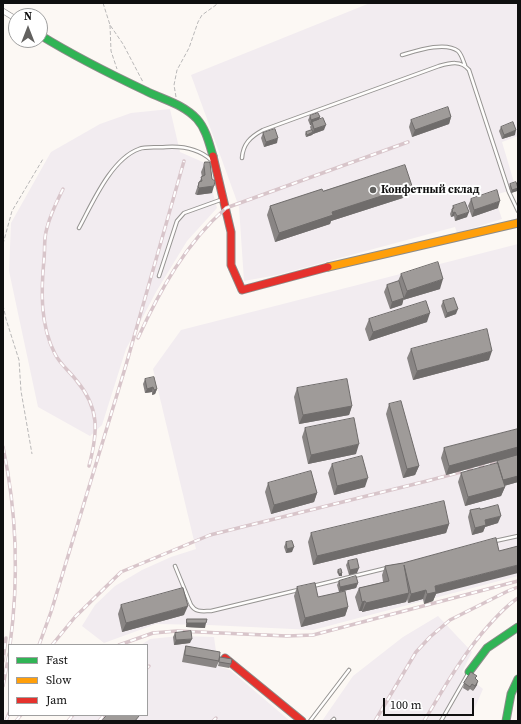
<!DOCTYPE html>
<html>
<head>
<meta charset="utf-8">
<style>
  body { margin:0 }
  #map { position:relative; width:521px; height:724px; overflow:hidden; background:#fcf8f4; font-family:"Source Serif 4",serif }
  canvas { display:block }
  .frame { position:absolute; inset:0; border:4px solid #0f0f0f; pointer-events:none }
  .legend { position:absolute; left:8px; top:644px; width:140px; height:72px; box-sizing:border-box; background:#fff; border:1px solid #9f9f9f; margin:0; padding:5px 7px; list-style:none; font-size:12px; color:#0f0f0f }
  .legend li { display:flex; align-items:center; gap:8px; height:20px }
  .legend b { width:20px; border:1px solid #9f9f9f }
  .north { position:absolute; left:8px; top:8px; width:40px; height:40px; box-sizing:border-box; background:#fff; border:1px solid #9f9f9f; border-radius:50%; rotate:0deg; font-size:11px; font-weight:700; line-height:16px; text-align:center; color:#0f0f0f }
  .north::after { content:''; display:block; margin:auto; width:14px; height:18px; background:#62615f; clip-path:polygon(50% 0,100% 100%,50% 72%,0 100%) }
  .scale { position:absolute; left:383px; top:698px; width:91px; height:18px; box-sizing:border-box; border:2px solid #0f0f0f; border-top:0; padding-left:5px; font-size:12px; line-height:14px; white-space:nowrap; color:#0f0f0f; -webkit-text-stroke:3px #fff; paint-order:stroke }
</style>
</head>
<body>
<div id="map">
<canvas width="521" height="724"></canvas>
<div class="frame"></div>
<ul class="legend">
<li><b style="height:5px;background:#30b455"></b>Fast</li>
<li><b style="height:5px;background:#ff9f0a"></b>Slow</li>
<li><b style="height:5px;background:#e5322d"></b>Jam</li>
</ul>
<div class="north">N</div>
<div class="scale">100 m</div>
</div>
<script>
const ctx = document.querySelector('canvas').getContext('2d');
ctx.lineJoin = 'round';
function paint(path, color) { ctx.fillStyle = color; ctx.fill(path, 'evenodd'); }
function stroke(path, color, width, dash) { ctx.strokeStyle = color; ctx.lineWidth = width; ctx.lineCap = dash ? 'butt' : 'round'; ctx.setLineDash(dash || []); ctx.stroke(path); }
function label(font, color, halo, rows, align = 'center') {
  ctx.font = font + ' "Source Serif 4",serif'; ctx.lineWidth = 4; ctx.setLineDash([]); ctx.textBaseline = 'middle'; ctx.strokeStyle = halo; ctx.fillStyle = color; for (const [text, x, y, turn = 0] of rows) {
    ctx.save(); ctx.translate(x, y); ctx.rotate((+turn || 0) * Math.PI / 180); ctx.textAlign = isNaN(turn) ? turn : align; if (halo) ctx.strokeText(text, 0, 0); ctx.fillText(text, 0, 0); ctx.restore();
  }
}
paint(new Path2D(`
  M370,3H518V136L502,142L516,189L494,195L502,219L457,233L455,227L277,275L244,281L239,207L191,75Z
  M170,109L180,152L205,163L217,208L187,241L156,292L126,349L102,425L90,436L38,407L9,271L11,223L51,152L100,124L131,113Z
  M518,244V576L313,630L209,625L156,624L104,643L82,626L95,605L115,586L142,570L171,557L196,549L153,369L181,330Z
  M438,616L472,652L462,672L483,689L469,721H322L353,676L403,637Z
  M179,636L214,637L218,666L230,670L290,721H67L72,715H147V645H141L150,639Z`), '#f2ecf0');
const lane = new Path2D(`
  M402,55C416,51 445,41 458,51C462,55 463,61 465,65
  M242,158C243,144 250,137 263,130L439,66C450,63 461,60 469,70L509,192L518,211
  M79,228C92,204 111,159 139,149C146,146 158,148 166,147C182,146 199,149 211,160
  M159,276L177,221L184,213L223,199
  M495,541L518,536
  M175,566L191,605C196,613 203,611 211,611L298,590
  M313,586L387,568
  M310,721L349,670
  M332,721L334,719
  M441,721L469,672`);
const street = new Path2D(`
  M3,11L16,19`);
const fast = new Path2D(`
  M40,35C74,56 110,74 146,91C164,100 183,104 197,119C206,129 209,143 213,156
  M469,672L487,648L518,627
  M506,721L511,694L518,679`);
const slow = new Path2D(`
  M328,267L518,223`);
const jam = new Path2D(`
  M213,156L231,232V265L242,290L328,267
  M225,658L302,721`);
stroke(lane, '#969492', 4.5);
stroke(street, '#969492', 6);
stroke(fast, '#8c8b89', 9);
stroke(slow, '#8c8b89', 9);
stroke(jam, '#8c8b89', 9);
stroke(new Path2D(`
  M103,3L110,25L123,44L143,82
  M110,25L111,51L117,69
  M176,97L174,85L177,70L189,48L198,22L202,15L216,5L217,3
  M3,244L12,211L43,159
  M3,305L6,319L19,360L21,391L32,454`), '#b9b8b8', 1, [4, 2]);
stroke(lane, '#fffefd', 2.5);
stroke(street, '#fffefd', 4.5);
stroke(fast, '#30b455', 7);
stroke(slow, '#ff9f0a', 7);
stroke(jam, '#e5322d', 7);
const rail = new Path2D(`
  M63,189C56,203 49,217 46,232C44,240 45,250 44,259C41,291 40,325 55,354C60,364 70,372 76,380C100,408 98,432 89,466
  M138,338C160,290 186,243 226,208L408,142
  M3,447C17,513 19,578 10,645
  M39,645L51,612L126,365L184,161
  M52,645L75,617L121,572L210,535L427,481L518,457
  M119,645L153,633L177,631L287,636L313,635L518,581
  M3,661L6,638
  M147,668L149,666
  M3,686L9,654
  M6,721L9,713
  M16,721L21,715
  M68,721L73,715
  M99,721L104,715
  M213,721L216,718
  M375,721L416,652L430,637L450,620L508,591L518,587
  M424,721C444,688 463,654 489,625C498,615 507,605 518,598`);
stroke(rail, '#d8c5ca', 3.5);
stroke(rail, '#fff', 2, [6]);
paint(new Path2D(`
  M310,116L320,117L319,120L324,130L313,134L312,135L306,137L305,134L306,132L311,130L310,127L311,125H310L308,120Z
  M451,117L449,124L412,137L409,127L411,120Z
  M501,127L515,135L502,139L499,131Z
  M263,133L277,143L264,147L261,138Z
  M204,165L212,193L197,195L195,194L199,182L202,177L201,172Z
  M510,184L518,188L517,191L511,193L509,187Z
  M323,191L409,196L331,221L330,224L275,242L267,215L270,206Z
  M471,199L498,208L472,217L468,206Z
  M453,206L467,217L455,221L454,216L451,217L450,214Z
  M401,274L440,289L403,300L402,305L390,309L384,292L387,285L398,281Z
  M443,301L456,314L445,318L441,306Z
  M369,319L427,322L369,341L365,329Z
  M411,349L489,360L413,380L407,358Z
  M145,379L157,389L155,394L152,395V392L145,393L143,384Z
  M297,388L352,406L349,415L299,424L294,397Z
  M389,404L419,466L415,475L403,478L386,414Z
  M305,428L356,454L308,464L302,437Z
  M518,429V482L504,486L505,487L501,496L465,506L458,482L461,473L496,464L497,461L446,475L441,458L444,448Z
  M332,464L365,487L334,495L328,473Z
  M268,483L317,493L314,502L271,514L265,492Z
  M480,509L498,523L485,527L483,532L472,535L468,517L470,510Z
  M449,524L446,533L313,565L308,542L311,533Z
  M286,542L292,552L286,553L284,547Z
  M348,561L357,573L349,575L346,565Z
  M403,563L436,594L433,601L424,604L423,599L408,603L407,599L406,602L362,612V611H359L355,597L359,588L383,582L382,575L385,566Z
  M338,570L342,573V576H339L337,572Z
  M339,581L358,583L356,588L339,592L337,585Z
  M297,587L318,597L348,607L345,616L301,627L294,596Z
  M121,605L184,615L122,632L118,614Z
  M187,619L205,628L186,627V624Z
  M175,633L190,643L174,645L173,637Z
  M186,646L219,661L216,668L182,662L184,652Z
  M220,657L231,664L229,668L218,666Z
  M476,679L477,685L473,691L470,689L468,691L463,688L464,683Z`), '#898584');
paint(new Path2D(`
  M320,117L318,122H312L311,125H310L311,120Z
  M451,117L449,124L412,137L415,130Z
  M326,125L324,130L313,134L312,135L306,137L307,135L313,133L314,129Z
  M516,130L515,135L502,139L504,135Z
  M278,138L277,143L264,147L266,142Z
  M214,186L212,193L197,195L199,188Z
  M412,186L409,196L331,221L330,224L275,242L279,233L332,212Z
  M518,188L517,191L511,193L512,190Z
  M500,201L498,208L472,217L474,210Z
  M455,212L454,216L451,217L453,213Z
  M469,212L467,217L455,221L457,216Z
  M443,279L440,289L403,300L407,291Z
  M404,298L402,305L390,309L392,302Z
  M458,309L456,314L445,318L447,313Z
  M430,313L427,322L369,341L373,332Z
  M492,351L489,360L413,380L417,371Z
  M153,387L152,392L145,393L147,389Z
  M157,389L155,394L152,395L154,390Z
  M352,406L349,415L299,424L303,415Z
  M359,444L356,454L308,464L311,455Z
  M518,447V455L446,475L449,466Z
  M419,466L415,475L403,478L407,469Z
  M518,476V482L500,487L502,480Z
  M368,478L365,487L334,495L337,486Z
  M505,487L501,496L465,506L468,497Z
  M317,493L314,502L271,514L274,505Z
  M501,516L498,523L485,527L483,532L472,535L475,528L485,520Z
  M449,524L446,533L313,565L317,556Z
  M294,547L292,552L286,553L287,549Z
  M518,565V573L436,594L433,601L424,604L427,594L435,586Z
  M359,568L357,573L349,575L350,570Z
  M342,573V576H339V574Z
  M358,583L356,588L339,592L340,587Z
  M426,590L423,599L408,603L411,594Z
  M409,593L406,602L362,612L366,603Z
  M365,601L362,611H359L362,602Z
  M188,606L184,615L122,632L126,623Z
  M348,607L345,616L301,627L305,618Z
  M187,623H206L205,628L186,627Z
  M192,639L190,643L174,645L176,640Z
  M478,681L477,685L473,691L475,686Z`), '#6f6c6b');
const building = new Path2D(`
  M448,107L451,117L415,130L411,120Z
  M318,113L320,117L311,120L310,116Z
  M323,118L326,125L314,129L312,122Z
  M513,122L516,130L504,135L501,127Z
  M275,129L278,138L266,142L263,133Z
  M312,130L313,132L307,135L306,132Z
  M205,162H209L210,163L212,179L215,181L214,186L199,188L198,187L199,182L202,181L201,177L205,175L204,165Z
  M405,165L412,186L332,212L333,215L279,233L270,206L322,189L323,191Z
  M516,182L518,188L512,190L510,184Z
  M497,190L500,201L474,210L471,199Z
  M465,202L469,212L457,216L455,212L453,213L452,209L454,208L453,206Z
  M438,262L443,279L407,291L401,274Z
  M399,281L404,298L392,302L387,285Z
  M454,298L458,309L447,313L443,301Z
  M426,301L430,313L373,332L369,319Z
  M487,329L492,351L417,371L411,349Z
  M154,377L157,389L154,390L153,387L147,389L145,379Z
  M347,379L352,406L303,415L297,388Z
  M401,401L419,466L407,469L389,404Z
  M354,418L359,444L311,455L305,428Z
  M518,429V447L449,466L444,448Z
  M518,455V476L503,480L497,461Z
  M362,456L368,478L337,486L332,464Z
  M498,463L505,487L468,497L461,473Z
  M311,471L317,493L274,505L268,483Z
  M444,501L449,524L317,556L311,533Z
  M498,505L501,516L485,520L486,525L475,528L470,510L480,508V509Z
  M496,538L499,551L518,546V565L435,586L436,592L427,594L426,590L411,594L404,565L409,593L366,603L365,601L362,602L359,588L389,581L385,566L403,563Z
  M292,541L294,547L287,549L286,542Z
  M357,559L359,568L350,570L348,561Z
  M341,569L342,573L339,574L338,570Z
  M356,576L358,583L340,587L339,581Z
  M315,583L318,597L345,591L348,607L305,618L297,587Z
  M183,588L188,606L126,623L121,605Z
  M187,619H207L206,623H187Z
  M191,631L192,639L176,640L175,633Z
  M186,646L220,652L219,661L185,655Z
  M220,657L232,659L231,664L219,662Z
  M471,672L477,676L475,678L478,681L475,686L472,684L470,687L464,683Z
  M107,715H138L139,716L135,721H102Z`);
paint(building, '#9f9b99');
stroke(building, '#6f6c6b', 1);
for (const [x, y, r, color] of [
  [373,190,4,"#62615f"]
]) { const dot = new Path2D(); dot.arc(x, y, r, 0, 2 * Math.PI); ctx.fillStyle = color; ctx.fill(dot); stroke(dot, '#fff', 1.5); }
label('bold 11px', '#0f0f0f', '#fff', [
  ["Конфетный склад",381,190]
], 'left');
</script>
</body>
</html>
